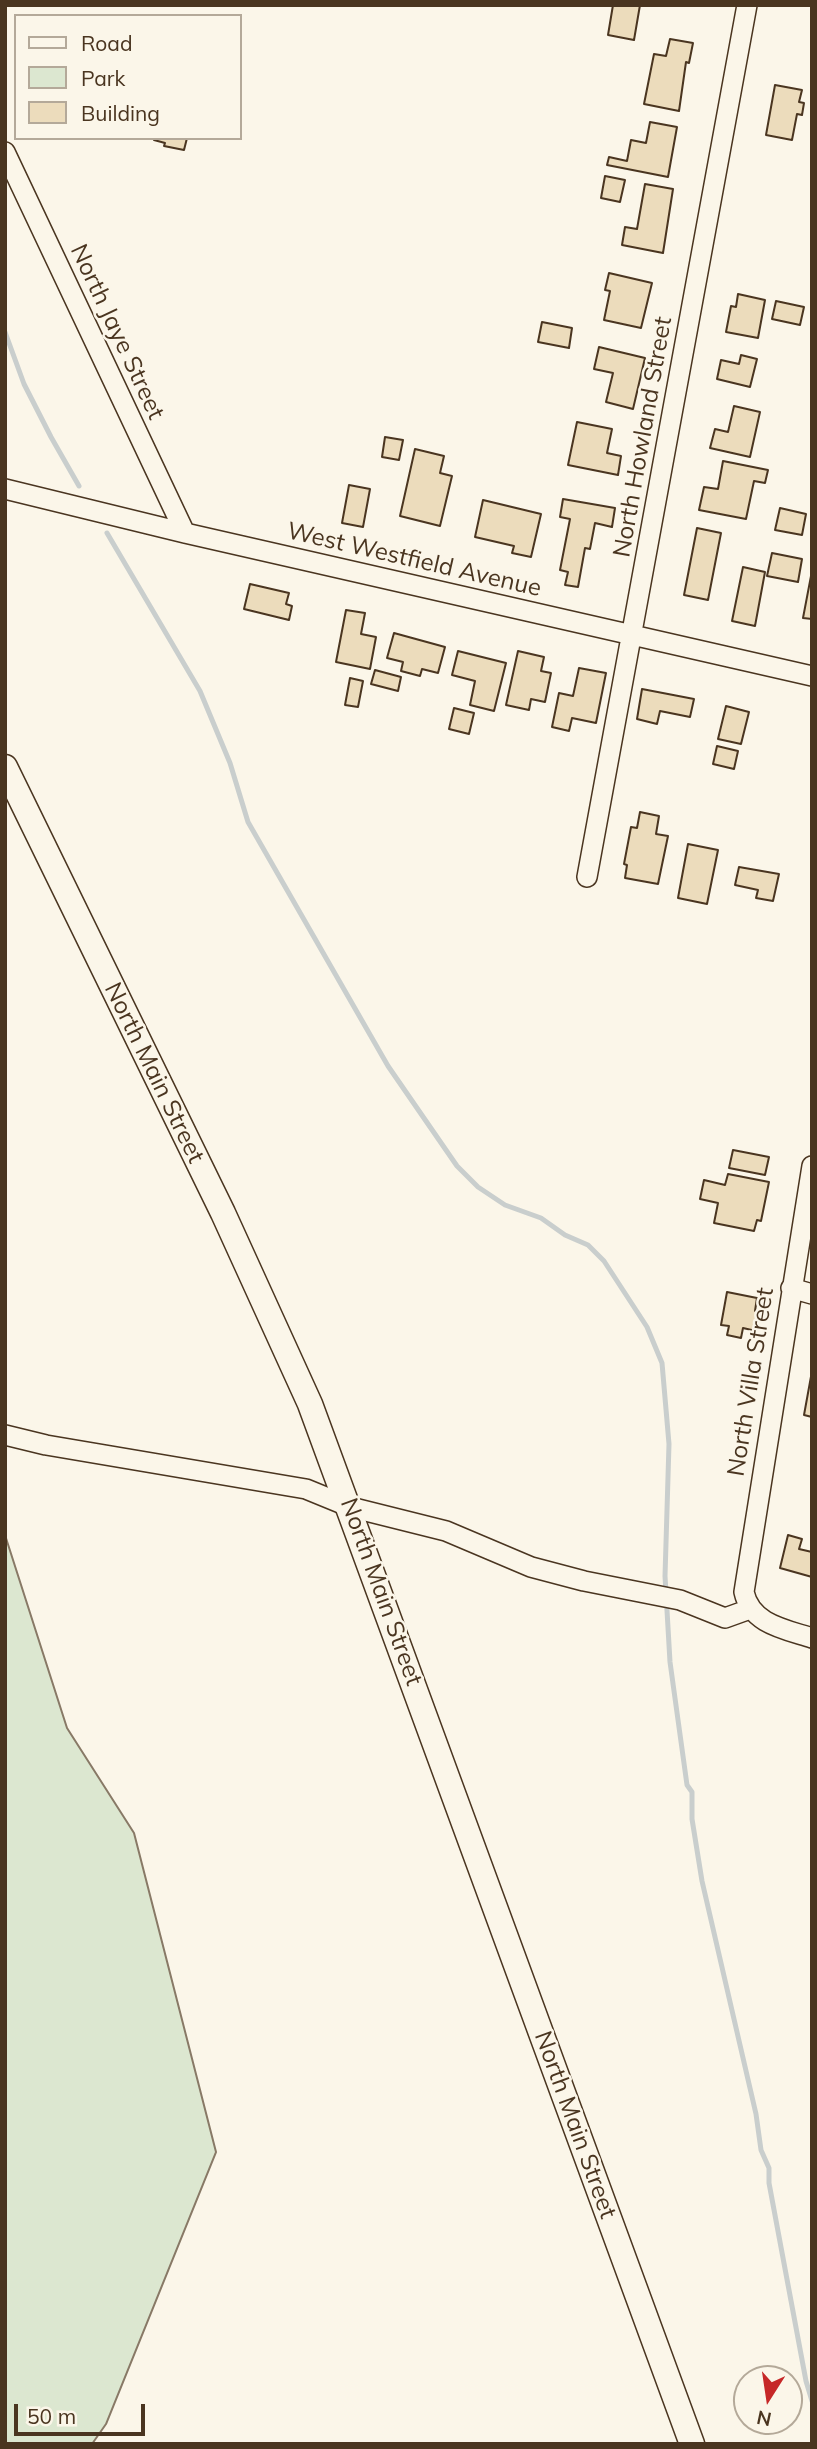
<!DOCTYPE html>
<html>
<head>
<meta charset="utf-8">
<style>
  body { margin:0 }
  #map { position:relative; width:817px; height:2449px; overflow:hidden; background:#fbf6e9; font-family:Mulish,sans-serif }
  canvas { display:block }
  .frame { position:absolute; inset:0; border:7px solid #4a3520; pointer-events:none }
  .legend { position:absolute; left:14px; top:14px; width:228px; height:126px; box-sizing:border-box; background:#fbf6e9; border:2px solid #b4a999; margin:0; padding:9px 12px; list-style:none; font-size:21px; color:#4a3520 }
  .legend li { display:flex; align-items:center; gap:14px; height:35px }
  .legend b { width:35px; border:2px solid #b4a999 }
  .north { position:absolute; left:733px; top:2365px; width:70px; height:70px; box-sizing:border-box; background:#fbf6e9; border:2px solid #b4a999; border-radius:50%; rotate:192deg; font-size:19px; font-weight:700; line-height:28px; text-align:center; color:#4a3520 }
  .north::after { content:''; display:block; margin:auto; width:24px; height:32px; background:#c62828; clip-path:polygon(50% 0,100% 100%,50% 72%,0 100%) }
  .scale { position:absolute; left:14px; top:2404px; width:131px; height:32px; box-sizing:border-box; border:4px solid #4a3520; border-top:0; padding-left:9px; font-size:21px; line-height:24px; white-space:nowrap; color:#4a3520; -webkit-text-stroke:5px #fbf6e9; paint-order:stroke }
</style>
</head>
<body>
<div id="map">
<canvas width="817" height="2449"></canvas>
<div class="frame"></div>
<ul class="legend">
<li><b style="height:9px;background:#fbf6e9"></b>Road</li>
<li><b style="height:19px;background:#dce7d0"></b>Park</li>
<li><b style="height:19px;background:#ecdcbc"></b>Building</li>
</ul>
<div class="north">N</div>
<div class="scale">50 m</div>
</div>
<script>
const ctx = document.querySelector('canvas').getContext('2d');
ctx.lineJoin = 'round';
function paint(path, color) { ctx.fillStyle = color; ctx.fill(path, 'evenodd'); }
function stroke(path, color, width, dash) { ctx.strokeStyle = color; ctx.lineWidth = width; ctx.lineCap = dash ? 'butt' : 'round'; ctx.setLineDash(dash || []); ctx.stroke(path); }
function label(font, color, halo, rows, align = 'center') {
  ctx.font = font + ' Mulish,sans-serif'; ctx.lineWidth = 5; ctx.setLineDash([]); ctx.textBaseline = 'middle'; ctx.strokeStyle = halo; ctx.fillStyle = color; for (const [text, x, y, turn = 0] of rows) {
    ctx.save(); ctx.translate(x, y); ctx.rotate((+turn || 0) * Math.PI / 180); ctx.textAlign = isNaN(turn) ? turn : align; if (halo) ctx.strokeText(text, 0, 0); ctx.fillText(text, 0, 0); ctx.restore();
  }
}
const green = new Path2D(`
  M5,1535L67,1728L134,1833L216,2152L106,2424L92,2444H5Z`);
paint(green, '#dce7d0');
stroke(green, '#887966', 2);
stroke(new Path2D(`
  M5,332L24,384L51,437L79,486
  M107,533L200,691L230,763L248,822L388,1066L457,1166L478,1187L505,1205L541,1218L565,1235L588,1245L604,1261L647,1327L662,1363L669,1444L665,1576L670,1662L687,1785L692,1792V1819L702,1881L756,2114L761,2150L769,2168V2183L806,2381L812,2401`), '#c9cecd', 5);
const building = new Path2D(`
  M613,5H640L634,40L608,35Z
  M670,39L693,43L689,63L686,62L679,111L644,104L654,54L666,56Z
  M775,85L802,90L799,102L804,103L802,115L797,114L792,140L766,135Z
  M650,122L677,127L668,177L607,165L609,157L627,161L631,140L646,143Z
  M155,138H187L184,150L164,146L165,143L154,140Z
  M605,176L625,180L620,202L601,198Z
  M645,184L673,189L663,253L622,245L625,227L637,229Z
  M609,273L652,283L641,328L604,320L610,291L605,290Z
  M738,294L765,300L758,338L726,332L731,306L736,307Z
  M776,301L804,307L800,325L772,319Z
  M542,322L572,328L569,348L538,342Z
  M599,347L645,358L633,409L606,402L613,373L594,369Z
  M741,355L757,359L750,387L717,379L721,360L739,364Z
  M734,406L760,412L750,457L710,448L715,429L728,432Z
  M577,422L612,429L607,453L621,456L618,475L568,465Z
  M385,437L403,440L399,460L382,457Z
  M415,449L444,456L440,473L452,476L440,526L400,516Z
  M723,461L768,470L765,483L754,481L746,519L699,510L704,487L718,489Z
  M349,485L370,489L363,527L342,523Z
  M563,499L615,508L612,527L595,523L590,549L585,548L578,587L565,585L568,572L560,570L570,519L560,517Z
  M483,500L541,514L531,557L512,553L514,546L475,537Z
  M780,508L806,514L802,535L775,530Z
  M697,528L721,533L708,600L684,595Z
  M772,553L802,559L798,582L767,576Z
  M743,567L765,572L755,626L732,621Z
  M811,576L812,577V619L803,618Z
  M250,584L289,593L286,604L292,606L289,620L244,609Z
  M346,610L365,613L361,634L376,637L370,669L336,662Z
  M394,633L445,647L438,673L422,669L420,676L401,671L403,662L387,658Z
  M458,651L506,663L494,711L470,705L475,681L452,675Z
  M518,651L544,657L541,671L551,673L545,702L531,699L529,710L506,705Z
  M579,668L606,673L596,723L572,718L569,731L552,727L559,693L573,696Z
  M375,670L401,677L398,691L371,684Z
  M350,678L363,681L358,707L345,705Z
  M642,689L694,699L690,717L660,711L657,724L637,719Z
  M726,706L749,712L741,744L718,739Z
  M454,708L474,713L469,734L449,729Z
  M717,746L738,751L734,769L713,764Z
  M640,812L659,816L656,834L668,836L658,884L625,878L627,865L624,864L631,827L637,828Z
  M688,844L718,850L707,904L678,898Z
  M739,867L779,874L773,901L756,898L758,890L735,885Z
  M733,1150L769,1157L765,1175L729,1168Z
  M728,1174L769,1182L761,1221L757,1220L754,1231L714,1223L718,1203L700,1199L704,1180L725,1185Z
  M727,1292L757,1298L755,1311H759L756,1331L743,1328L741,1338L727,1335L729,1326L721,1325Z
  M812,1371V1417L804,1415Z
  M788,1535L802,1539L799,1549L812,1552V1577L780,1568Z`);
paint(building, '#ecdcbc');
stroke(building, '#4a3520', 2);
const minor = new Path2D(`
  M5,152L185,533
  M5,489L185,533L812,676
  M587,877L747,5
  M812,1166L744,1592C751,1624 784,1629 812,1638
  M791,1288L812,1294
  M5,1435L46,1445L306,1489L350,1507L446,1531L531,1567L584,1581L680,1600L725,1618L750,1609`);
const major = new Path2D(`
  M5,767L223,1213L310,1404L692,2444`);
stroke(minor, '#4a3520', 22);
stroke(major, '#4a3520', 27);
stroke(minor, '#fbf6e9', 19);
stroke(major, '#fbf6e9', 24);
label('24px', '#4a3520', '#fbf6e9', [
  ["North Jaye Street",117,332,65],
  ["North Howland Street",643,437,-80],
  ["West Westfield Avenue",414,560,13],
  ["North Main Street",154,1073,64],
  ["North Villa Street",751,1382,-81],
  ["North Main Street",381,1592,70],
  ["North Main Street",575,2125,70]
]);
</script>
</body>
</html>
